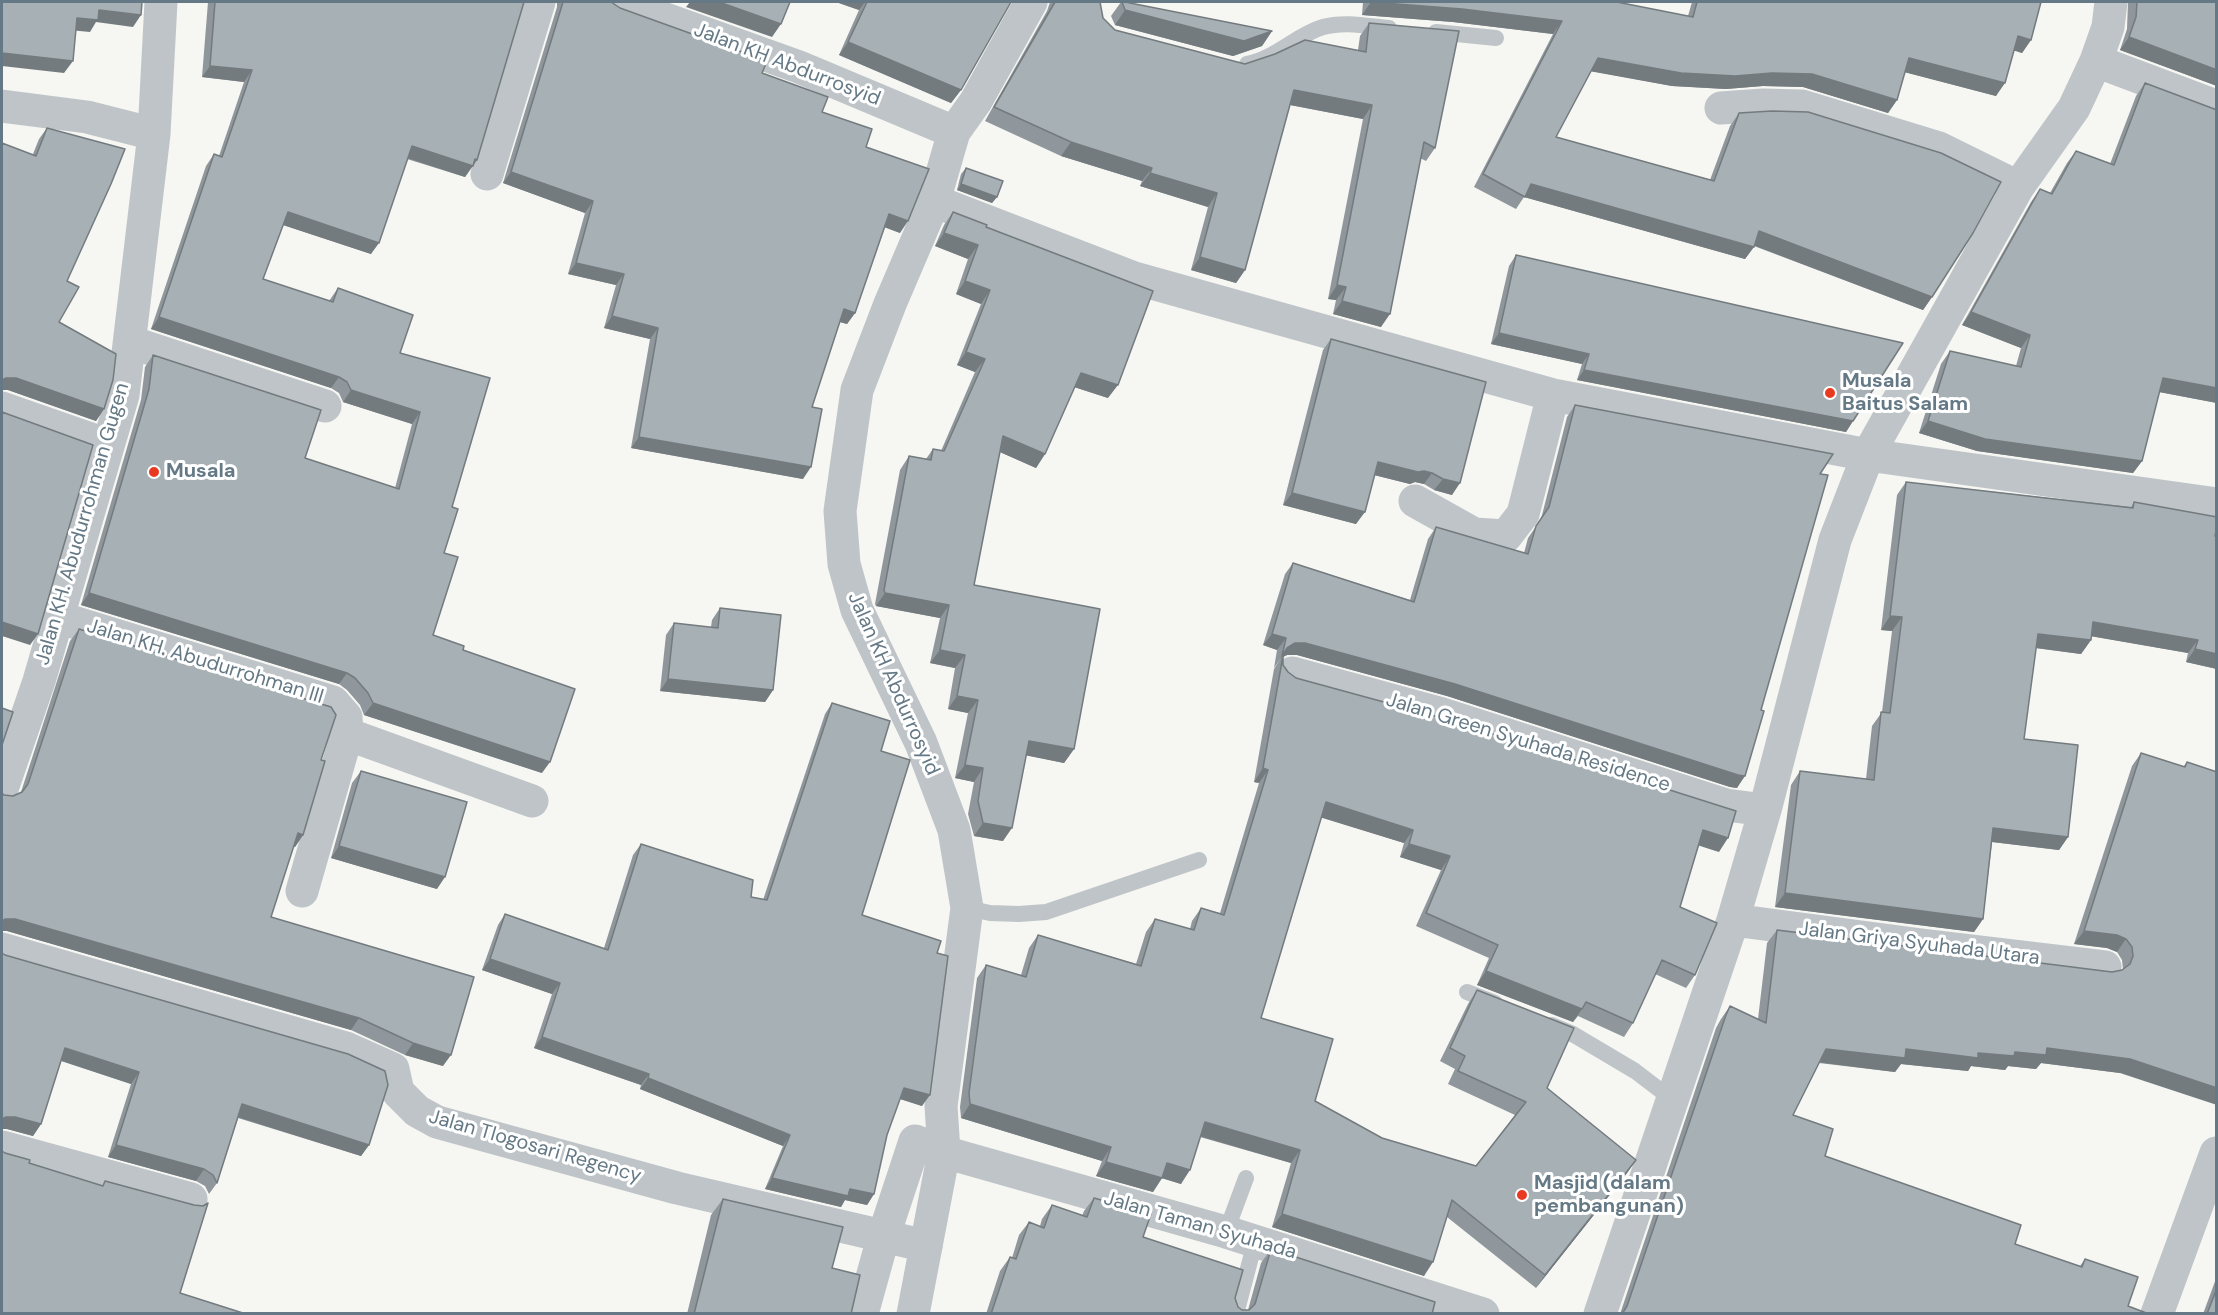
<!DOCTYPE html>
<html>
<head>
<meta charset="utf-8">
<style>
  body { margin:0 }
  #map { position:relative; width:2218px; height:1315px; overflow:hidden; background:#f6f6f2; font-family:"DM Sans",sans-serif }
  canvas { display:block }
  .frame { position:absolute; inset:0; border:3px solid #647985; pointer-events:none }
</style>
</head>
<body>
<div id="map">
<canvas width="2218" height="1315"></canvas>
<div class="frame"></div>
</div>
<script>
const ctx = document.querySelector('canvas').getContext('2d');
ctx.lineJoin = 'round';
function stroke(path, color, width, dash) { ctx.strokeStyle = color; ctx.lineWidth = width; ctx.lineCap = dash ? 'butt' : 'round'; ctx.setLineDash(dash || []); ctx.stroke(path); }
function paint(path, color) { ctx.fillStyle = color; ctx.fill(path, 'evenodd'); }
function label(font, color, halo, rows, align = 'center') {
  ctx.font = font + ' "DM Sans",sans-serif'; ctx.lineWidth = 6; ctx.setLineDash([]); ctx.textBaseline = 'middle'; ctx.strokeStyle = halo; ctx.fillStyle = color; for (const [text, x, y, turn = 0] of rows) {
    ctx.save(); ctx.translate(x, y); ctx.rotate((+turn || 0) * Math.PI / 180); ctx.textAlign = isNaN(turn) ? turn : align; if (halo) ctx.strokeText(text, 0, 0); ctx.fillText(text, 0, 0); ctx.restore();
  }
}
stroke(new Path2D(`
  M1436,32L1496,38
  M1247,64C1275,59 1296,35 1323,27C1345,21 1367,26 1389,28
  M967,908L990,913L1019,914L1046,912L1199,860
  M1467,992L1495,1003
  M1552,1025L1571,1033L1635,1071L1673,1100
  M1226,1232L1246,1178
  M1236,1314L1255,1242`), '#bec4c7', 16);
stroke(new Path2D(`
  M618,2L799,67L954,132
  M2096,61L2216,106
  M2,106L87,117L154,134
  M1721,108L1763,105L1802,106L1939,148L2018,187
  M487,174L539,2
  M934,201L1134,278L1553,395L1868,455L2216,504
  M130,342L325,406
  M2,408L108,445
  M1415,501L1474,534L1506,536L1523,514L1553,395
  M57,617L333,702L346,717L347,734L302,891
  M1292,673L1442,714L1726,805L1765,810
  M347,734L532,801
  M2,789L39,681L123,395L154,134L161,2
  M1733,920L1922,945L2105,967
  M2,949L346,1048L393,1069L398,1092L417,1111L437,1122L677,1188L926,1246
  M2,1147L191,1199
  M944,1152L941,1106L967,908L954,830L921,743L857,610L844,564L840,511L857,390L890,304L934,201L954,132L976,101L1031,2
  M1600,1314L1733,920L1765,810L1835,540L1868,455L2018,187L2074,108L2096,61L2108,27L2111,2
  M2157,1314L2216,1153`), '#bec4c7', 33);
stroke(new Path2D(`
  M862,1314L883,1238L915,1141L944,1152L1226,1232L1483,1314
  M913,1314L944,1152`), '#bec4c7', 33);
paint(new Path2D(`
  M208,2H524L477,160L465,177L407,159L371,254L283,225L263,279L329,301L338,288L400,353L452,507L444,553L433,635L463,650L542,773L364,715L360,705L347,690L339,684L81,605L141,400L145,367L153,355L305,458L395,488L412,424L343,402L339,393L331,388L151,329L206,166L214,154L219,156L244,82L202,77Z
  M557,2H611L620,8L762,73L822,112L866,147L900,233L885,227L855,313L847,324L840,322L812,407L803,479L631,448L650,339L604,328L616,285L568,274L585,213L503,183L557,7Z
  M836,2H1011L961,90L951,103L839,55L859,10Z
  M1050,2H1100L1103,18L1115,30L1245,64L1358,50L1360,36L1369,23L1435,148L1426,161L1420,158L1381,327L1333,314L1336,300L1328,299L1363,119L1290,105L1245,270L1236,283L1191,270L1208,207L1140,186L1142,181L1061,156L985,121L1047,11Z
  M1121,2H1125L1272,31L1262,46L1233,56L1115,25L1111,16Z
  M1363,2H1617L1688,16L1692,2H2041L2031,40L2022,53L2014,50L1996,96L1905,72L1897,100L1888,113L1803,87L1763,86L1726,89L1672,86L1591,71L1556,137L1710,180L1730,126L1739,113L1932,297L1923,310L1754,246L1745,259L1524,197L1516,209L1474,187L1553,34L1453,22L1362,15Z
  M2128,2H2217V86L2120,50L2127,29Z
  M2145,83L2217,110V403L2159,392L2142,461L2133,473L1977,451L1919,433L1941,364L1950,351L2016,366L2021,348L1962,325L2031,202L2040,189L2050,193L2067,163L2076,151L2110,164L2136,96Z
  M47,128L67,281L59,322L104,409L96,421L8,390L33,154L39,139Z
  M966,168L997,197L992,203L957,190L961,174Z
  M953,212L986,227L1108,398L1074,387L1045,454L1036,468L1000,452L974,585L1074,749L1064,763L1026,755L1003,841L974,836L968,814L974,782L955,778L968,713L948,709L955,668L930,663L940,618L876,606L875,604L900,470L909,456L926,459L933,449L941,451L975,372L957,365L981,304L956,294L968,259L935,246L944,225Z
  M1516,255L1853,421L1846,432L1577,380L1582,364L1491,344L1509,266Z
  M1331,339L1486,382L1452,495L1434,490L1424,484L1415,482L1410,484L1374,475L1356,524L1283,505L1323,350Z
  M1575,405L1820,474L1737,788L1730,787L1447,696L1297,655H1287L1283,657V665L1288,672L1296,678L1719,852L1699,845L1680,907L1695,975L1686,988L1655,974L1633,1023L1624,1037L1578,1016L1573,1022L1477,985L1489,958L1416,926L1441,870L1400,857L1404,843L1321,817L1261,1018L1315,1101L1382,1138L1476,1166L1515,1115L1448,1084L1455,1069L1440,1061L1468,1004L1477,990L1547,1088L1636,1160L1627,1173L1536,1288L1447,1217L1424,1276L1272,1227L1291,1163L1200,1137L1181,1184L1162,1178L1153,1192L1096,1176L1102,1161L961,1118L960,1107L977,978L986,965L1021,975L1029,948L1038,935L1136,964L1146,932L1155,919L1190,929L1192,921L1201,908L1220,913L1259,783L1254,782L1274,669L1281,658L1274,668L1277,650L1263,645L1285,574L1293,563L1410,600L1428,539L1436,527L1524,553L1528,538L1541,519L1567,417Z
  M1906,482L2131,507L2134,502L2215,536L2217,669L2186,662L2188,653L2091,636V640L2081,654L2036,648L2024,739L2068,837L2059,850L1992,842L1983,919L1974,932L1775,907L1791,785L1800,771L1866,779L1872,726L1882,712L1892,631L1881,630L1897,495Z
  M720,608L773,690L765,702L660,691L666,635L674,623L711,627L712,620Z
  M79,629L321,760L303,835L295,847L293,846L271,917L443,1066L405,1055L351,1030L7,931H2V793L4,795L13,796L21,792L70,641Z
  M832,703L881,751L862,915L937,953L922,1106L900,1099L887,1135L874,1194L867,1205L845,1200L841,1207L765,1189L783,1146L640,1089L641,1085L534,1048L552,994L482,970L498,925L505,914L604,948L633,855L641,844L751,897L763,900L825,714Z
  M2141,753L2183,767L2187,762L2120,1073L2041,1063L2036,1069L2008,1066L2005,1070L1971,1066L1968,1071L1901,1064L1895,1072L1819,1063L1793,1115L1825,1156L2015,1244L2080,1266L2085,1259L2128,1306L2149,1314H1620L1716,1028L1721,1019L1730,1006L1758,1019L1767,943L1777,930L2112,972L2122,970L2123,969L2122,960L2117,952L2107,948L2074,944L2132,766Z
  M361,771L437,889L331,858L352,783Z
  M2,953L369,1145L361,1156L238,1118L217,1183L209,1194L205,1186L196,1181L108,1157L131,1084L61,1061L41,1124L33,1136L7,1129H2Z
  M1094,1198L1143,1237L1235,1298L1238,1307L1242,1310H1248L1261,1263L1271,1249L1432,1314H986L1000,1271L1010,1257L1012,1258L1019,1235L1029,1222L1040,1226L1042,1219L1052,1205L1082,1216L1084,1211Z
  M723,1199L832,1268L851,1314H687L711,1215Z
  M2217,1276V1314H2203Z`), '#8f979c');
paint(new Path2D(`
  M690,2H719L781,24L772,37L686,7Z
  M836,2H865L859,10Z
  M1371,2L1462,9L1562,21L1553,34L1453,22L1362,15Z
  M99,10L141,15L133,27L96,22L90,32L69,30L77,18Z
  M1125,10L1272,31L1262,46L1233,56L1115,25Z
  M2018,36L2031,40L2022,53L2009,49Z
  M2129,37L2217,70V86L2120,50Z
  M848,42L961,90L951,103L839,55Z
  M2,53L73,61L64,73L2,66Z
  M1598,58L1772,73L1812,74L1897,100L1888,113L1803,87L1763,86L1726,89L1672,86L1589,71Z
  M1909,58L2005,83L1996,96L1900,71Z
  M210,66L252,70L244,82L202,77Z
  M1294,90L1372,105L1363,119L1285,104Z
  M1071,142L1152,168L1142,181L1061,156Z
  M412,146L475,159L477,160L465,177L404,157Z
  M511,172L593,201L585,213L503,183Z
  M1150,173L1217,193L1208,207L1140,186Z
  M961,184L997,197L992,203L957,190Z
  M1531,184L1754,247L1745,259L1524,197Z
  M288,212L379,243L371,254L280,224Z
  M889,214L908,221L900,233L881,226Z
  M1759,231L1932,297L1923,310L1750,244Z
  M944,233L978,245L968,259L935,246Z
  M1200,257L1245,270L1236,283L1191,270Z
  M576,263L624,274L616,285L568,274Z
  M965,281L990,290L981,304L956,294Z
  M1337,285L1346,287L1336,300L1328,299Z
  M1342,301L1390,314L1381,327L1333,314Z
  M844,309L855,313L847,324L836,321Z
  M1971,312L2030,335L2021,348L1962,325Z
  M612,316L658,328L650,339L604,328Z
  M159,317L339,377L331,388L151,329Z
  M1499,333L1589,354L1582,364L1491,344Z
  M966,352L985,359L975,372L957,365Z
  M1584,370L1853,421L1846,432L1577,380Z
  M1081,373L1118,385L1108,398L1071,386Z
  M6,378H16L104,409L96,421L8,390H2V380Z
  M2163,378L2217,388V403L2154,391Z
  M351,390L420,412L412,424L343,402Z
  M1928,421L2142,461L2133,473L1977,451L1919,433Z
  M1003,436L1045,454L1036,468L993,449Z
  M639,437L811,467L803,479L631,448Z
  M1378,462L1432,473L1424,484L1415,482L1410,484L1370,474Z
  M1443,479L1460,483L1452,495L1434,490Z
  M1292,493L1365,512L1356,524L1283,505Z
  M89,593L347,673L339,684L81,605Z
  M885,593L949,605L940,618L876,606Z
  M1890,616L1902,617L1892,631L1881,630Z
  M2,622L38,634L30,645L2,636Z
  M2093,622L2198,640L2188,653L2084,635Z
  M1272,634L1286,638L1277,650L1263,645Z
  M2038,634L2091,640L2081,654L2028,647Z
  M1295,643H1305L1455,684L1745,776L1737,788L1730,787L1447,696L1297,655H1287L1283,657V656L1280,659L1287,648Z
  M2195,649L2217,654V669L2186,662Z
  M940,650L965,655L955,668L930,663Z
  M668,679L773,690L765,702L660,691Z
  M957,696L978,700L968,713L948,709Z
  M373,703L550,762L542,773L364,715Z
  M1029,741L1074,749L1064,763L1019,754Z
  M965,765L983,768L974,782L955,778Z
  M1263,768L1268,770L1259,783L1254,782Z
  M1326,802L1413,830L1404,843L1316,816Z
  M983,823L1012,828L1003,841L974,836Z
  M1993,828L2068,837L2059,850L1984,841Z
  M1703,830L1728,838L1719,852L1694,844Z
  M298,833L303,835L295,847L289,845Z
  M1409,844L1450,856L1441,870L1400,857Z
  M339,846L445,877L437,889L331,858Z
  M1785,893L1983,919L1974,932L1775,907Z
  M5,919H15L359,1018L351,1030L7,931H2V921Z
  M2084,931L2117,935L2126,939L2117,952L2107,948L2074,944Z
  M490,959L560,983L552,994L482,970Z
  M1486,971L1582,1009L1573,1022L1477,985Z
  M542,1037L649,1074L641,1085L534,1048Z
  M413,1043L451,1055L443,1066L405,1055Z
  M65,1048L139,1072L131,1084L56,1059Z
  M2047,1048L2130,1059L2217,1088V1105L2120,1073L2041,1063L2036,1069L2008,1066L2005,1070L1971,1066L1968,1071L1901,1064L1895,1072L1816,1062L1826,1049H1906L1978,1053L2015,1052Z
  M648,1078L790,1135L783,1146L640,1089Z
  M904,1088L930,1095L922,1106L897,1098Z
  M242,1104L369,1145L361,1156L234,1116Z
  M970,1104L1111,1147L1102,1161L961,1118Z
  M6,1117H15L41,1124L33,1136L7,1129H2V1119Z
  M1205,1122L1300,1150L1291,1163L1196,1135Z
  M116,1145L204,1169L196,1181L108,1157Z
  M1636,1160L1627,1173L1536,1288L1545,1275Z
  M1106,1162L1162,1178L1153,1192L1096,1176Z
  M1167,1163L1190,1170L1181,1184L1158,1177Z
  M772,1178L850,1189L874,1194L867,1205L845,1200L841,1207L765,1189Z
  M1282,1214L1433,1262L1424,1276L1272,1227Z`), '#747b7f');
const building = new Path2D(`
  M2,2H142L141,15L99,10L98,20L77,18L73,61L2,53Z
  M215,2H524L477,160L475,159L473,166L412,146L379,243L288,212L263,279L333,302L338,288L413,315L400,353L490,378L452,507L458,509L444,553L458,557L433,635L464,646L463,650L575,689L550,762L373,703L368,693L355,678L347,673L89,593L149,389L153,355L321,410L305,458L399,489L420,412L351,390L347,382L339,377L159,317L214,154L222,157L252,70L210,66Z
  M563,2H611L620,8L767,61L762,73L828,97L822,112L872,129L866,147L929,169L908,221L889,214L855,313L844,309L812,407L822,409L811,467L639,437L658,328L612,316L624,274L576,263L593,201L511,172Z
  M719,2H790L781,24Z
  M867,2H1011L961,90L848,42Z
  M1055,2H1100L1103,18L1115,30L1245,64L1275,54L1305,40L1366,52L1369,23L1459,31L1435,148L1424,142L1390,314L1342,301L1346,287L1337,285L1372,105L1294,90L1245,270L1200,257L1217,193L1150,173L1152,168L1071,142L994,107Z
  M1122,2H1125L1272,31L1244,41L1125,10Z
  M1371,2H1617L1693,17L1697,2H2041L2031,40L2018,36L2005,83L1909,58L1897,100L1812,74L1772,73L1735,76L1681,73L1598,58L1556,137L1714,181L1739,113L1772,111L1808,112L1941,153L2001,182L1973,233L1932,297L1759,231L1754,247L1531,184L1525,197L1483,174L1562,21L1462,9Z
  M2137,2H2217V70L2129,37L2136,17Z
  M2145,83L2217,110V388L2163,378L2142,461L1985,439L1928,421L1950,351L2021,367L2030,335L1971,312L2040,189L2052,194L2076,151L2114,165Z
  M47,128L125,149L111,184L67,281L79,287L59,322L116,354L113,380L104,409L16,378H6L2,380V143L36,156Z
  M966,168L1003,181L997,197L961,184Z
  M953,212L987,225L986,227L1153,291L1118,385L1081,373L1045,454L1003,436L974,585L1100,609L1074,749L1029,741L1012,828L983,823L978,801L983,768L965,765L978,700L957,696L965,655L940,650L949,605L885,593L884,590L909,456L931,460L933,449L944,451L985,359L966,352L990,290L965,281L978,245L944,233Z
  M1516,255L1903,343L1853,421L1584,370L1589,354L1499,333Z
  M1331,339L1486,382L1460,483L1443,479L1432,473L1424,471L1418,472L1378,462L1365,512L1292,493Z
  M1575,405L1833,454L1820,474L1828,475L1761,710L1764,711L1745,776L1738,775L1455,684L1305,643H1295L1287,648L1282,656L1286,638L1272,634L1293,563L1414,602L1436,527L1528,554L1536,526L1549,507Z
  M2,412L93,445L38,634L2,622Z
  M1906,482L2133,508L2134,502L2217,517V527L2215,536L2217,537V654L2195,649L2198,640L2093,622L2091,640L2038,634L2024,739L2078,745L2068,837L1993,828L1983,919L1785,893L1800,771L1874,780L1881,712L1890,713L1902,617L1890,616Z
  M720,608L781,615L773,690L668,679L674,623L718,628Z
  M79,629L331,707L336,715L321,760L325,761L303,835L298,833L271,917L474,977L451,1055L413,1043L359,1018L15,919H5L2,921V793L4,795L13,796L22,792L28,784Z
  M1283,656V665L1288,672L1296,678L1446,719L1736,811L1728,838L1703,830L1680,907L1717,923L1695,975L1662,960L1633,1023L1586,1002L1582,1009L1486,971L1498,945L1426,913L1450,856L1409,844L1413,830L1326,802L1261,1018L1333,1039L1315,1101L1382,1138L1476,1166L1526,1102L1458,1071L1465,1056L1450,1048L1477,990L1574,1028L1547,1088L1636,1160L1545,1275L1452,1200L1433,1262L1282,1214L1300,1150L1205,1122L1190,1170L1167,1163L1162,1178L1106,1162L1111,1147L970,1104L969,1093L986,965L1026,977L1038,935L1141,966L1155,919L1194,930L1201,908L1224,915L1268,770L1263,768Z
  M832,703L890,721L881,751L910,760L862,915L941,941L937,953L948,956L930,1095L904,1088L887,1135L874,1194L850,1189L848,1196L772,1178L790,1135L648,1078L649,1074L542,1037L560,983L490,959L505,914L608,950L641,844L753,880L751,897L767,900Z
  M2,708L13,712L2,745Z
  M2141,753L2185,767L2187,762L2217,772V1088L2130,1059L2047,1048L2046,1055L2015,1052L2014,1056L1978,1053V1058L1906,1049L1905,1058L1826,1049L1793,1115L1833,1129L1825,1156L2021,1225L2015,1244L2082,1267L2085,1259L2138,1277L2128,1306L2149,1314H1622L1627,1306L1726,1015L1730,1006L1766,1023L1777,930L2112,972L2122,970L2130,964L2133,956L2132,947L2126,939L2117,935L2084,931Z
  M361,771L467,802L445,877L339,846Z
  M2,953L5,955L348,1054L385,1071L388,1085L369,1145L242,1104L217,1183L213,1175L204,1169L116,1145L139,1072L65,1048L41,1124L15,1117H6L2,1119Z
  M2,1151L5,1153L30,1160L29,1163L103,1186L105,1181L194,1205L203,1206L208,1203L180,1293L246,1314H2Z
  M1094,1198L1151,1214L1143,1237L1243,1270L1235,1298L1238,1307L1242,1310H1249L1255,1304L1271,1249L1435,1302L1432,1314H991L1010,1257L1016,1259L1029,1222L1044,1228L1052,1205L1087,1217Z
  M723,1199L843,1227L832,1268L860,1275L851,1314H694Z
  M2217,1288V1314H2207Z`);
paint(building, '#a6b0b5');
stroke(building, '#747b7f', 1.5);
for (const [x, y, r, color] of [
  [1830,393,6,"#e93920"],
  [154,472,6,"#e93920"],
  [1522,1195,6,"#e93920"]
]) { const dot = new Path2D(); dot.arc(x, y, r, 0, 2 * Math.PI); ctx.fillStyle = color; ctx.fill(dot); stroke(dot, '#fff', 2); }
label('20px', '#647985', '#fff', [
  ["Jalan KH Abdurrosyid",787,65,21],
  ["Jalan KH. Abudurrohman Gugen",83,524,-74],
  ["Jalan KH. Abudurrohman III",205,662,17],
  ["Jalan KH Abdurrosyid",893,684,66],
  ["Jalan Green Syuhada Residence",1528,743,17],
  ["Jalan Griya Syuhada Utara",1919,944,7],
  ["Jalan Tlogosari Regency",535,1147,16],
  ["Jalan Taman Syuhada",1200,1226,16]
]);
label('bold 20px', '#647985', '#fff', [
  ["Musala",1842,382],
  ["Baitus Salam",1842,405],
  ["Musala",166,472],
  ["Masjid (dalam",1534,1184],
  ["pembangunan)",1534,1207]
], 'left');
</script>
</body>
</html>
